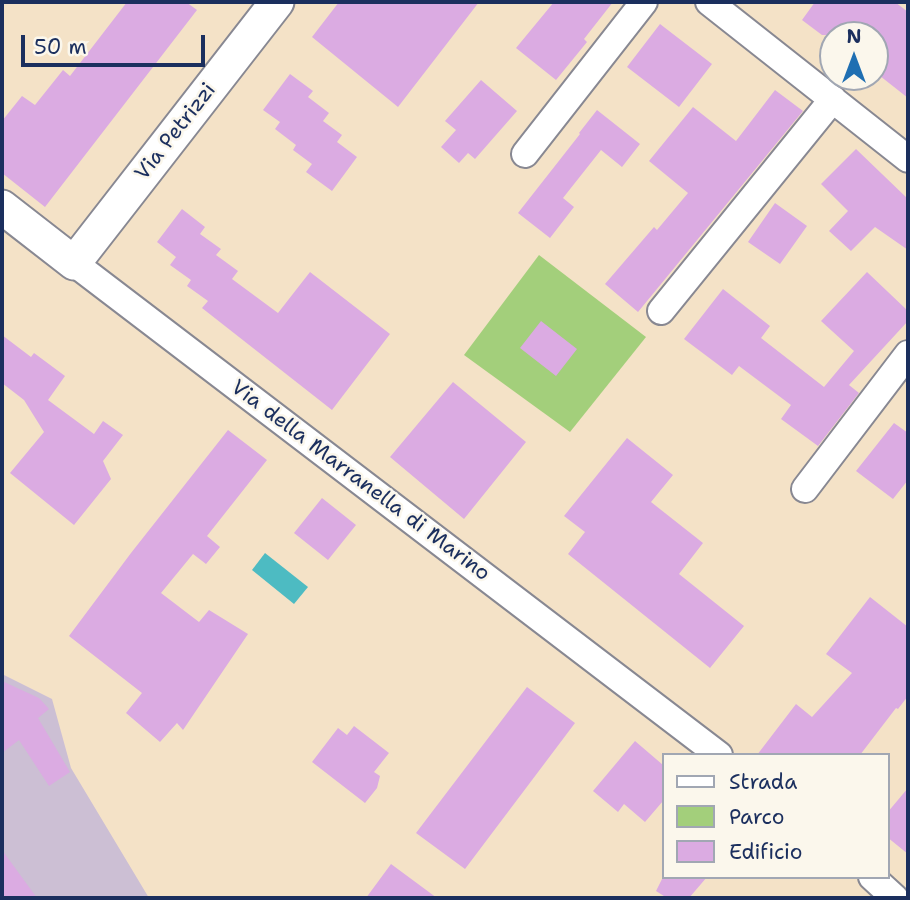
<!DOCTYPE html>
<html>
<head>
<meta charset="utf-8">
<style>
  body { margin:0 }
  #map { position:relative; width:910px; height:900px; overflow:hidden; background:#f4e2c7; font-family:"Shantell Sans",sans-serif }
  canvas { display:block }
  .frame { position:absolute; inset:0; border:4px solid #1b2f5e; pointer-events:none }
  .legend { position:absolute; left:662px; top:753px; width:228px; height:126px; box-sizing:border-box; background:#fbf7ec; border:2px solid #a1a7b3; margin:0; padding:9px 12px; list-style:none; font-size:21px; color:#1b2f5e }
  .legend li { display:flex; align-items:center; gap:14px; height:35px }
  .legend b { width:35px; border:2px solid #a1a7b3 }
  .north { position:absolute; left:819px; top:21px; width:70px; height:70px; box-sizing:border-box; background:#fbf7ec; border:2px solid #a1a7b3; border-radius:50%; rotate:0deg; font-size:19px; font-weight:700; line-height:28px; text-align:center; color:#1b2f5e }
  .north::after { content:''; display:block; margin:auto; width:24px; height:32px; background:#1f6fb2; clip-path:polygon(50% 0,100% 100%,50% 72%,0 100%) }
  .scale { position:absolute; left:21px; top:35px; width:184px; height:32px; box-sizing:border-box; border:4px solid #1b2f5e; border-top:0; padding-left:9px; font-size:21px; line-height:24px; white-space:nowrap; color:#1b2f5e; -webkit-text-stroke:5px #fbf7ec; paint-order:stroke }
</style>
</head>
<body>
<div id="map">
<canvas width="910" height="900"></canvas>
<div class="frame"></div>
<ul class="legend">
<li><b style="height:9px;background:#fff"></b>Strada</li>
<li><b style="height:19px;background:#a3cf7b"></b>Parco</li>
<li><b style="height:19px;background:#dbabe2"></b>Edificio</li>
</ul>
<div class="north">N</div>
<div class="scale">50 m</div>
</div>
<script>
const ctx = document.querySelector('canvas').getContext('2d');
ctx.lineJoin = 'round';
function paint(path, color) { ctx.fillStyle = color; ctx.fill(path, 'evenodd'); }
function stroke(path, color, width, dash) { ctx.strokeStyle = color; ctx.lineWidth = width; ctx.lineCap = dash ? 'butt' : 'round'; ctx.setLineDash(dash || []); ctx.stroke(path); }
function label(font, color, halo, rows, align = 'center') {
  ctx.font = font + ' "Shantell Sans",sans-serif'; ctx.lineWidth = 5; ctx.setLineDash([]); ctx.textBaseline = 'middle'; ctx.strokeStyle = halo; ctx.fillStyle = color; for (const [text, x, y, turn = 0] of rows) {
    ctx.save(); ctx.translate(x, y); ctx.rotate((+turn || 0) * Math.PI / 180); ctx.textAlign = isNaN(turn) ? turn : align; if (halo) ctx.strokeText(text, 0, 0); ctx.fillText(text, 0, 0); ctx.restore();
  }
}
paint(new Path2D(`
  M2,674L52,699L71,768L149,898H2Z`), '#ccbfd4');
paint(new Path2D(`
  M539,255L646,337L570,432L464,355Z`), '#a3cf7b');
paint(new Path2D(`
  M265,553L308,587L294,604L252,570Z`), '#4dbbc2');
paint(new Path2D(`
  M127,2H186L197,10L45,207L2,173V121L22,96L35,105L63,70L70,76Z
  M339,2H479L398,107L312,37Z
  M554,2H613L584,39L587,42L556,80L516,48Z
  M815,2H895L908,12V98L875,72V35H822L802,20Z
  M660,24L712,64L679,107L627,67Z
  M290,74L313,91L308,97L329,113L323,121L342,135L337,142L357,157L332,191L306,172L312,164L293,150L296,145L275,129L280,122L263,110Z
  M481,80L517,111L475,159L468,153L459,163L441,147L456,130L445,121Z
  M775,90L803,111L638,312L605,284L654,227L657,230L688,193L649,161L693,107L736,141Z
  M597,110L640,144L622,167L601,150L563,198L574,207L550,238L518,213L580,134L579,133Z
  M856,149L908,199V250L875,227L851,251L829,231L848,211L821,184Z
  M775,203L807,226L780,264L748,242Z
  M182,209L205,227L200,234L221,249L216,255L238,271L232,279L278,313L310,272L390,334L332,410L202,308L208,301L187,286L191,280L170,265L176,257L157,242Z
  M867,272L908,311V321L849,385L859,393L818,446L781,419L791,405L739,366L732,375L684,339L723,289L770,326L761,338L824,387L854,351L821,321Z
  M541,321L577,349L556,376L520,348Z
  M2,335L31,357L34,353L65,376L48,400L94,434L103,421L123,435L103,461L111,479L74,525L10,473L44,432L24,400L2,383Z
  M453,382L526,442L464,519L390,457Z
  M894,423L908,433V480L893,499L856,471Z
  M228,430L267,460L207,536L220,547L206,564L193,554L161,593L199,622L209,610L248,634L183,730L177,723L160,742L126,713L142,693L69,636L131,553Z
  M627,438L673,475L651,502L703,543L679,574L744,626L710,668L568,554L585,532L564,516Z
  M322,498L356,525L328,560L294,533Z
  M870,597L908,627V696L898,709L896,708L860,755H757L796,704L812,717L852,673L826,654Z
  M2,681L39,698L49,709L38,718L70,772L49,786L19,740L2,753Z
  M527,687L575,723L465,869L416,833Z
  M354,726L389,753L374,772L380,776L377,788L365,803L312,762L338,728L347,735Z
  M635,741L663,765V801L645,822L624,804L618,812L593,791Z
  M908,788V854L887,837V813Z
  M2,850L37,898H2Z
  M391,864L437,898H366Z
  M663,877H707L689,898H667L656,891Z`), '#dbabe2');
const minor = new Path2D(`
  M709,2L908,159
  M525,154L644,2
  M74,263L719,755
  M661,311L833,99
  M805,489L908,354
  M872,877L895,898`);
const tertiary = new Path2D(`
  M2,207L74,263L277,2`);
stroke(minor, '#888892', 30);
stroke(tertiary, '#888892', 37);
stroke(minor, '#fff', 26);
stroke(tertiary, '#fff', 33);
label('21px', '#1b2f5e', '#fbf7ec', [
  ["Via Petrizzi",176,132,-52],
  ["Via della Marranella di Marino",360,481,37]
]);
</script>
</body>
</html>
